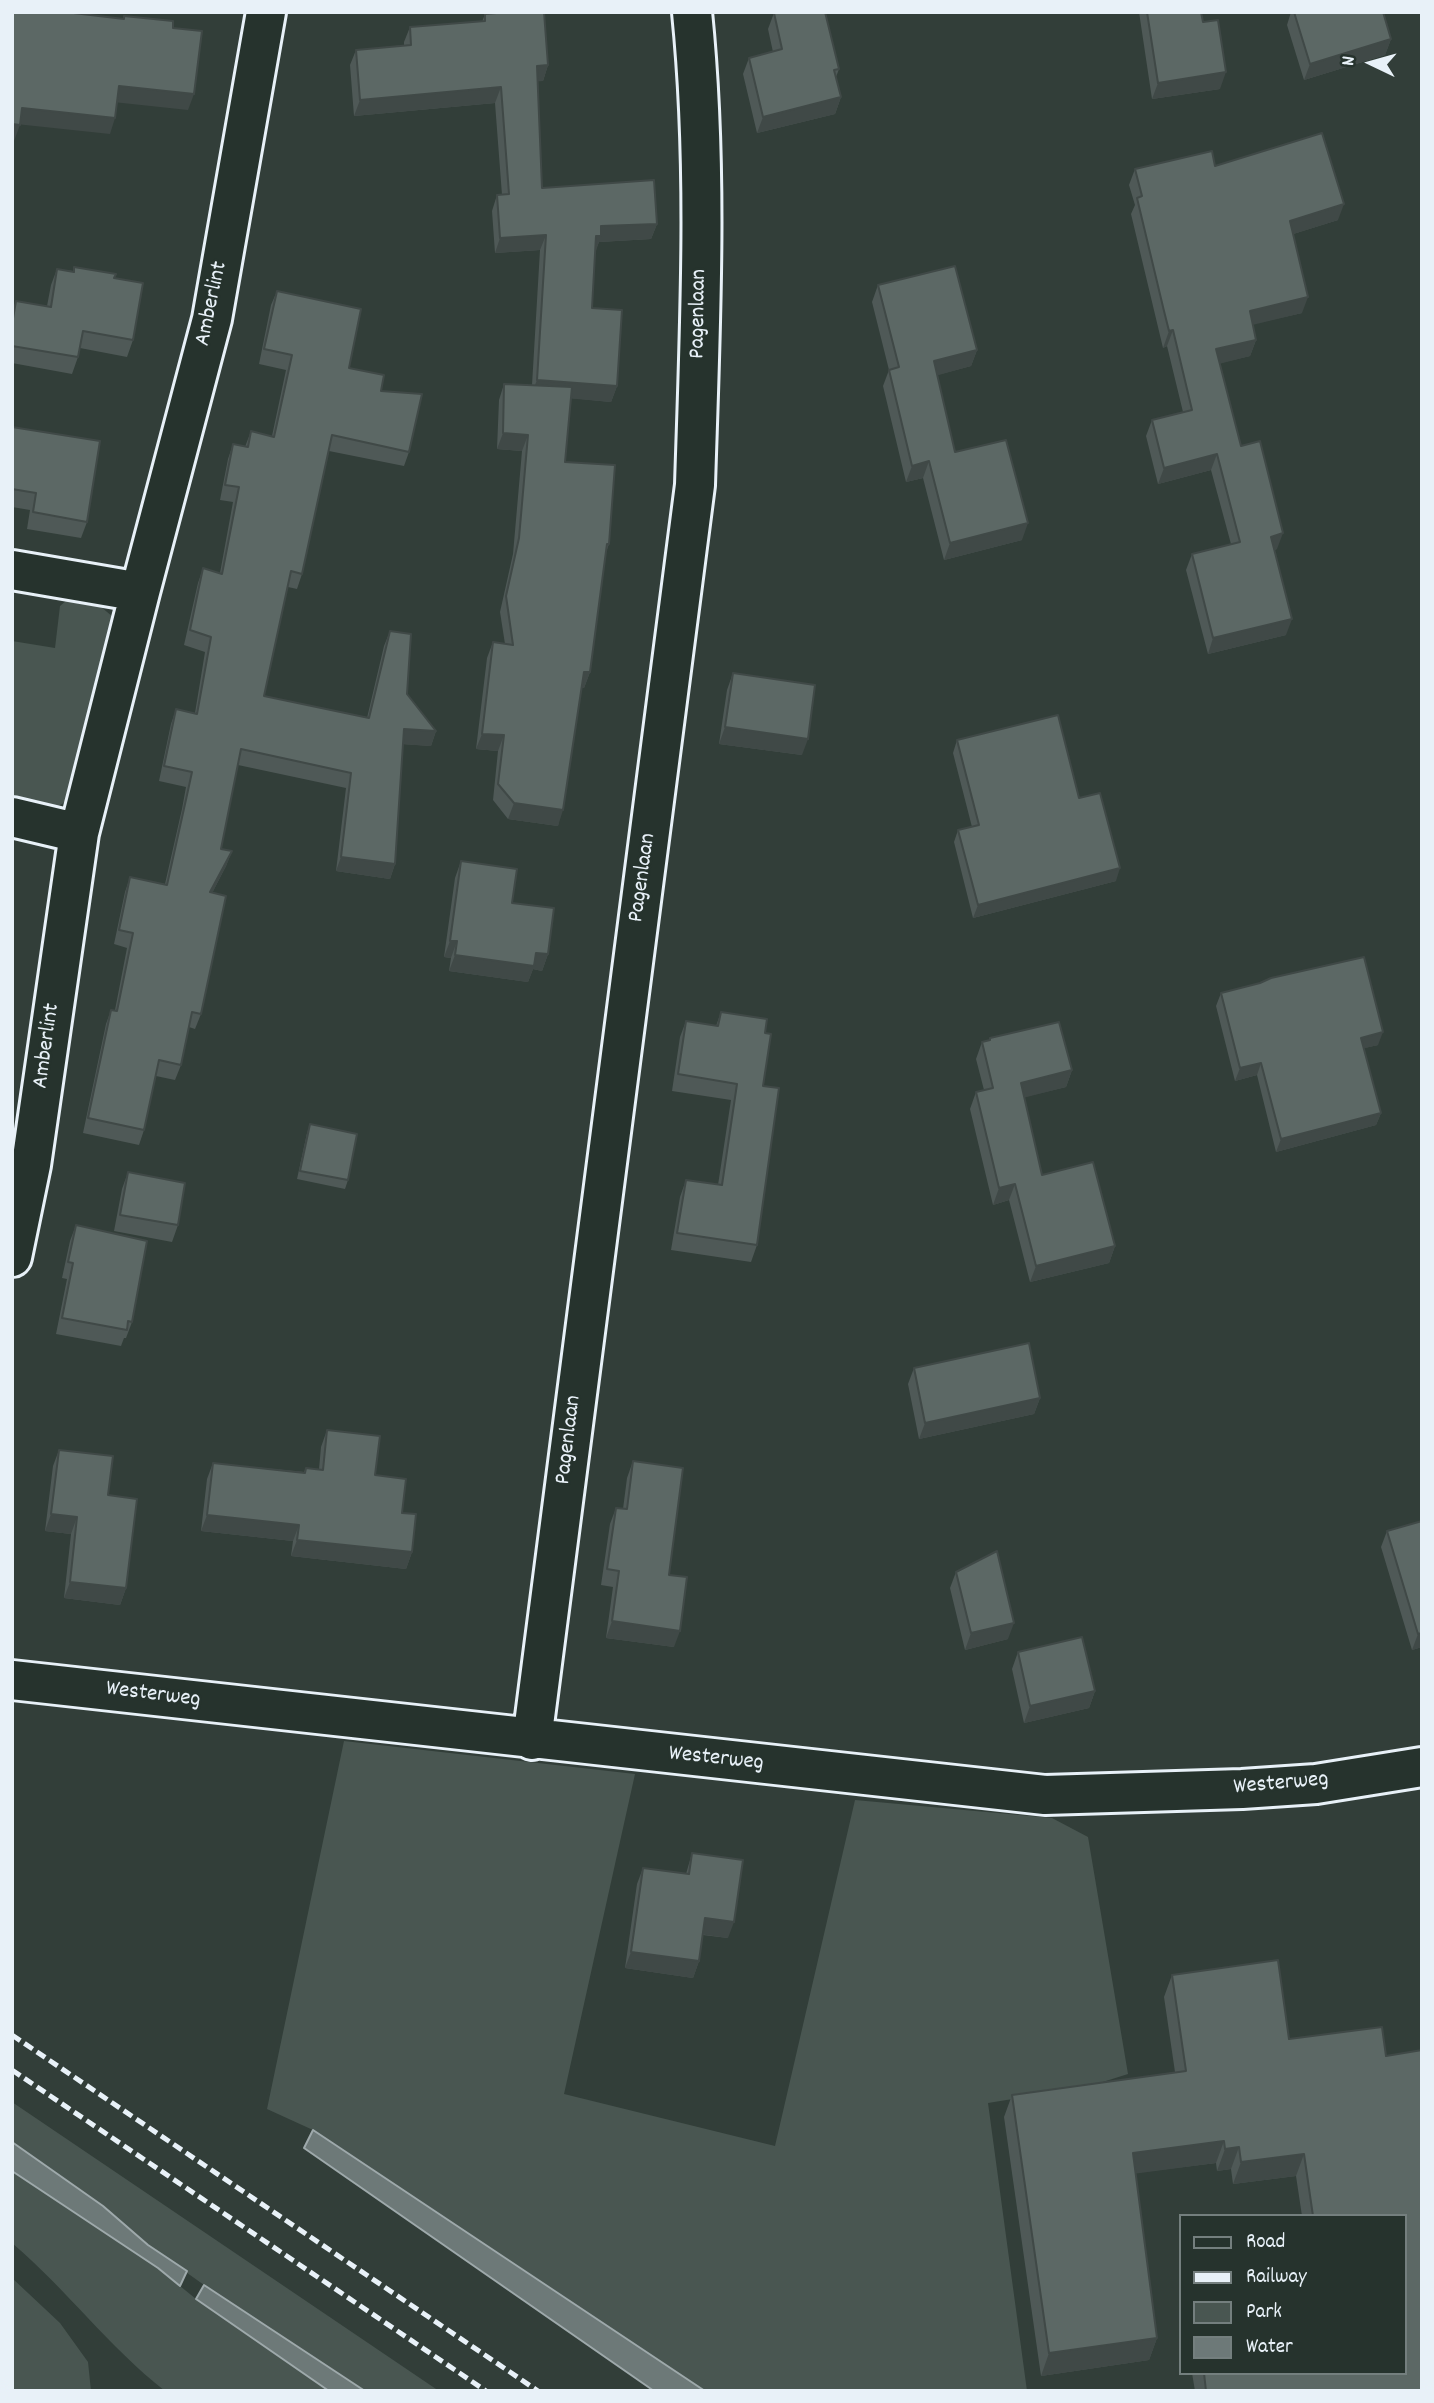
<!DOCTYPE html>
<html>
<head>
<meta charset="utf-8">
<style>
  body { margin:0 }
  #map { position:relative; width:1434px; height:2403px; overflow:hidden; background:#323e39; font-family:Dekko,sans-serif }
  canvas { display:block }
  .frame { position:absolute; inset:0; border:14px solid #e8f1f8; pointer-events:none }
  .legend { position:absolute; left:1179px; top:2214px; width:228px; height:161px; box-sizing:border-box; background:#26332d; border:2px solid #747f7e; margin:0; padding:9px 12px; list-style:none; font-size:21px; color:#e8f1f8 }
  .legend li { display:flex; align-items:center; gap:14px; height:35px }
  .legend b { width:35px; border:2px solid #747f7e }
  .north { position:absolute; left:1336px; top:28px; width:70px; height:70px; -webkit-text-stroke:5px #26332d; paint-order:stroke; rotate:275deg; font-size:19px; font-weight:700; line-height:28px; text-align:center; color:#e8f1f8 }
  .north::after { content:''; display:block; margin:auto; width:24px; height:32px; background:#e8f1f8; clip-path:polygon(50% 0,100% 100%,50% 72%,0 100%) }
</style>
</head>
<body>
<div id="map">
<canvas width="1434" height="2403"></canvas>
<div class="frame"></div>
<ul class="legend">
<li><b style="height:9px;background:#26332d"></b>Road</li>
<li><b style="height:9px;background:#e8f1f8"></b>Railway</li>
<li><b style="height:19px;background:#495651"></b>Park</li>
<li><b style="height:19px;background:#6d7978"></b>Water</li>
</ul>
<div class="north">N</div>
</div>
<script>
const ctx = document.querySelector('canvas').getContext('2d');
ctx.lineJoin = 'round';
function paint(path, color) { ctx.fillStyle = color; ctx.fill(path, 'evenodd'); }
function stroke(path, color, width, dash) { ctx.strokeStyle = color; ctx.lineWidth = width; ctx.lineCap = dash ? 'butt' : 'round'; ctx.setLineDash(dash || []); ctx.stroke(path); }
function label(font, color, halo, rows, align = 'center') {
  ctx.font = font + ' Dekko,sans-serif'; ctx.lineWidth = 5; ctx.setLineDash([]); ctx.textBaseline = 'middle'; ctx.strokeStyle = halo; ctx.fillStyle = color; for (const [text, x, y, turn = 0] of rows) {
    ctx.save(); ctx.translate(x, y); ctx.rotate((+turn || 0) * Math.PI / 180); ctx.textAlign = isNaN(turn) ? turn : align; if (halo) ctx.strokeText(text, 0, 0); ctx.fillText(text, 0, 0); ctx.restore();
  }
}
paint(new Path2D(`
  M73,595L94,601L113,617L116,635L79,787C55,817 47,809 12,804V641L55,648L60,606Z
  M344,1741L635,1774L564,2094L775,2146L855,1800L1052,1818L1088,1837L1128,2074L1087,2087L988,2103L1027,2391H705L313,2130L267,2109Z
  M12,2102L439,2391H365L204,2285L148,2245L103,2206L12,2142Z
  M12,2171L158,2268L196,2299L329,2391H165C109,2347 66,2289 12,2243Z
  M12,2278L60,2323L88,2362L91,2391H12Z`), '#495651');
const water = new Path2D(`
  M313,2130L705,2391H654L304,2148Z
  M12,2142L103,2206L148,2245L187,2271L180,2286L158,2268L12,2171Z
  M204,2285L365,2391H329L196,2299Z`);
paint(water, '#6d7978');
stroke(water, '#9ea9ab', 2);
const minor = new Path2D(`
  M12,570L140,592
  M12,817L79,833
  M12,1257L31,1165L79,833L140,592L212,319L266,12
  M12,1680L1045,1795L1242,1789L1316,1784L1422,1767
  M532,1740L695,485C700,327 708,169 692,12`);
stroke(minor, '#e8f1f8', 44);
stroke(minor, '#26332d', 38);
stroke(new Path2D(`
  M12,2035L538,2391
  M12,2070L486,2391`), '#e8f1f8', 5, [10, 5]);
paint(new Path2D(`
  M1139,12H1201L1220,89L1152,99Z
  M1291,12H1383L1391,39L1385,55L1304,80L1287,25Z
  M774,13L839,69L836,77L841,97L835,114L757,133L743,74L749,58L773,52L768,29Z
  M485,14L548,65L543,81H537L542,188L657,224L651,239L599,242L595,251L592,308L617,386L611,402L571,398L565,462L609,544L605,555L590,672L584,688H582L558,826L508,819L493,800L498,751L476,749L487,658L493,642L505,644L500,612L513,554L522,451L497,449L499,400L504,384L532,385L540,250L495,253L492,211L497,195H502L495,103L354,116L350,65L356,50L404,45V42L410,27L482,22Z
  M1215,166L1338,220L1293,234L1302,313L1253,324L1256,340L1250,356L1220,363L1241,446L1277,549L1274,550L1286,635L1208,654L1186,570L1192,554L1231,544L1211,470L1158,484L1146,436L1152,420L1183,412L1167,346L1163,348L1158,327L1131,214L1135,205L1129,185L1135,169Z
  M74,267L114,278L133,340L127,357L80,348L78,357L72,374L12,363V312L16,301L47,306L51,285L57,269L73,271Z
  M878,285L977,350L971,366L937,375L955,452L1022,540L944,560L923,478L906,482L883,386L889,370L872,302Z
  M277,291L349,368L381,391L409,452L404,466L329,451L302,574L297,589L288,587L264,696L367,718L384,646L390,631L407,694L436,731L431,746L403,744L395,864L390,879L336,871L346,788L238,765L221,849L232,851L226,866L212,893L201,1014L195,1029L189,1027L181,1065L175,1080L156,1076L144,1130L139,1145L83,1133L106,1024L111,1010H115L127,948L114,944L125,892L130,877L165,884L182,809L186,787L159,781L171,724L176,709L195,713L205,652L184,645L198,583L203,568L220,573L233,502L220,500L228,459L233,444L245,447L251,431L272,436L286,370L259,364L271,305Z
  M12,427L87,522L81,538L27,529L30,510L12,507Z
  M733,673L802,755L719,744L727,690Z
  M957,740L1116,881L973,918L954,842L958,830L972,827L953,753Z
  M461,861L512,903L548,954L542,971L533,969L528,982L449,971L451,958L444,957L455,878Z
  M1221,993L1378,1045L1364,1048L1381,1113L1376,1125L1276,1152L1257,1075L1235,1081L1216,1006Z
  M721,1012L765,1033L757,1245L751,1262L671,1250L680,1197L686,1180L718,1185L731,1100L672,1091L680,1037L686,1021L716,1026Z
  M990,1038L1072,1070L1066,1087L1024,1097L1042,1175L1115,1246L1109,1263L1030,1282L1009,1200L993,1205L970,1109L976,1092L984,1090L976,1059L982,1042L989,1040Z
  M310,1124L348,1180L345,1189L297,1179L307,1133Z
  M128,1172L178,1225L172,1242L114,1231L122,1189Z
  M76,1225L132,1322L126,1338H124L121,1346L56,1334L67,1279L62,1278L70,1241Z
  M914,1368L1040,1398L1034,1414L919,1439L908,1384Z
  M327,1430L375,1475L402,1513L412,1552L406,1569L291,1556L293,1541L201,1531L207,1479L213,1463L304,1472L306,1468L319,1469L321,1447Z
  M59,1450L108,1495L126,1588L120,1605L64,1598L71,1534L45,1531L53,1466Z
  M633,1461L669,1575L674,1647L606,1638L613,1587L601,1585L610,1524L616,1508L623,1509L627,1478Z
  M1422,1521V1647L1412,1650L1381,1547L1387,1531Z
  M956,1572L1008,1639L965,1650L950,1588Z
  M1018,1652L1095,1691L1089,1708L1024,1723L1012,1669Z
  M692,1853L728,1938L703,1935L699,1961L693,1978L625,1968L637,1884L643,1868L686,1874Z
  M1278,1960L1289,2039L1382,2027L1386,2056L1422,2050V2391H1195L1192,2373H1404V2216H1302L1296,2176L1233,2184L1231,2169L1217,2171L1216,2163L1135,2173L1157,2338L1149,2360L1041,2376L1004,2117L1012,2095L1175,2072L1164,1997L1172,1975Z`), '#4f5957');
paint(new Path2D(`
  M1391,39L1385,55L1304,80L1310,64Z
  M548,65L543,81L531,82L537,66Z
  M1226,72L1220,89L1152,99L1158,83Z
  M119,86L194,94L188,110L113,102Z
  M501,87L495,103L354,116L360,100Z
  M841,97L835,114L757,133L763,117Z
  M22,108L115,118L110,134L16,124Z
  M12,124L20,125L14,141H12Z
  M1344,204L1338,220L1284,237L1290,221Z
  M657,224L651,239L599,242L596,251V236L601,226Z
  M546,235L540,250L495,253L500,238Z
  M1308,297L1302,313L1244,327L1250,311Z
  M1173,330L1167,346L1163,348L1169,331Z
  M1256,340L1250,356L1211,366L1216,349Z
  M977,350L971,366L928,378L934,361Z
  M537,380L617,386L611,402L531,395Z
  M503,433L528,435L522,451L497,449Z
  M1217,454L1211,470L1158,484L1164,468Z
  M929,461L923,478L906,482L912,466Z
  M1028,523L1022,540L944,560L950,543Z
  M1283,533L1277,549L1265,553L1271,537Z
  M1292,619L1286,635L1208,654L1213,638Z
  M584,672H590L584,688H579Z
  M725,727L808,739L802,755L719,744Z
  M404,729L436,731L431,746L399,744Z
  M482,734L504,735L498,751L476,749Z
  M514,803L563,810L558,826L508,819Z
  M232,851L226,866L205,907L210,892Z
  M341,857L395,864L390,879L336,871Z
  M1120,868L1116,881L973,918L978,905Z
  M450,941H457L451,958L444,957Z
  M536,953L548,954L542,971L533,969L528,982L449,971L455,955Z
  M1383,1032L1378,1045L1357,1050L1361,1038Z
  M1261,1063L1257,1075L1235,1081L1240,1068Z
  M1072,1070L1066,1087L1015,1100L1021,1083Z
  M1381,1113L1376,1125L1276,1152L1281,1139Z
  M1015,1184L1009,1200L993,1205L999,1188Z
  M1115,1246L1109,1263L1030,1282L1036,1266Z
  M1040,1398L1034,1414L919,1439L925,1423Z
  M51,1514L77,1517L71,1534L45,1531Z
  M207,1515L299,1525L293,1541L201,1531Z
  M297,1540L412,1552L406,1569L291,1556Z
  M70,1582L126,1588L120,1605L64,1598Z
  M612,1621L680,1631L674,1647L606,1638Z
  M1014,1623L1008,1639L965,1650L971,1633Z
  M1422,1633V1647L1412,1650L1418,1634Z
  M1095,1691L1089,1708L1024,1723L1030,1706Z
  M705,1918L734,1922L728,1938L699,1934Z
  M631,1952L699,1961L693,1978L625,1968Z
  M1224,2141L1216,2163L1125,2175L1133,2153Z
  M1239,2147L1231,2169L1217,2171L1225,2149Z
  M1304,2154L1296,2176L1233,2184L1241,2162Z
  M1157,2338L1149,2360L1041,2376L1049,2353Z`), '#404947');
const building = new Path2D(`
  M12,12H65L124,19V16L173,21V28L202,31L194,94L119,86L115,118L22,108L20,125L12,124Z
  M508,12H544L548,65L537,66L542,188L654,180L657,224L601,226V236H596L592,308L622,310L617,386L537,380L546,235L500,238L497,195L509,194L501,87L360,100L356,50L411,45L410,27L485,21V14Z
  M777,12H825L839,69L834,70L841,97L763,117L749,58L782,49L774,13Z
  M1147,12H1201L1203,22L1218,20L1226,72L1158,83Z
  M1294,12H1383L1391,39L1310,64Z
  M1322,133L1344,204L1290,221L1308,297L1250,311L1256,340L1216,349L1241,446L1260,441L1283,533L1271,537L1292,619L1213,638L1192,554L1240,542L1217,454L1164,468L1152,420L1192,410L1173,330L1169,331L1164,311L1137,198L1142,196L1135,169L1212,151L1215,166Z
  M955,266L977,350L934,361L955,452L1006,440L1028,523L950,543L929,461L912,466L889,370L899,367L878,285Z
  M74,267L116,274L114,278L143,283L133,340L83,331L78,357L12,346V324L16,301L51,307L57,269L74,272Z
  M277,291L361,309L349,368L384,375L381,391L422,394L409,452L332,435L302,574L291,571L264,696L369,718L390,631L411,634L407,694L436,731L404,729L395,864L341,857L351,773L241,749L221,849L232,851L210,892L226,896L201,1014L192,1012L181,1065L159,1060L144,1130L88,1118L111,1010L117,1011L133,933L119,930L130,877L167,885L187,795L192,772L164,766L176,709L197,714L211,637L190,630L203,568L222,574L239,487L225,485L233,444L248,447L251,431L274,437L292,355L264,349Z
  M504,384L572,387L565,462L615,465L609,544H607L590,672H584L563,810L514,803L498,784L504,735L482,734L493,642L513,645L506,596L519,538L528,435L503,433Z
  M12,427L100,441L87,522L33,512L36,493L12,489Z
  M733,673L815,685L808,739L725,727Z
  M1058,715L1079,798L1100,793L1120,868L978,905L958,830L979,825L957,740Z
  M461,861L517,869L512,903L554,908L548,954L536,953L534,966L455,955L457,941H450Z
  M1364,957L1383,1032L1361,1038L1381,1113L1281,1139L1261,1063L1240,1068L1221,993L1260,983L1271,978Z
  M721,1012L767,1019L765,1033L771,1034L763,1086L779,1088L757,1245L677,1233L686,1180L722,1185L737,1084L678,1074L686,1021L718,1026Z
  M1059,1022L1072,1070L1021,1083L1042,1175L1093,1162L1115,1246L1036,1266L1015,1184L999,1188L976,1092L993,1088L982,1042L990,1040V1038Z
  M310,1124L357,1134L348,1180L300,1171Z
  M128,1172L185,1183L178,1225L120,1215Z
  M76,1225L147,1241L132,1322L128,1321L127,1330L62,1318L73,1263L68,1262Z
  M1029,1343L1040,1398L925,1423L914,1368Z
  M327,1430L380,1436L375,1475L406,1479L402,1513L416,1514L412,1552L297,1540L299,1525L207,1515L213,1463L305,1473L306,1468L323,1470Z
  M59,1450L113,1456L108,1495L137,1499L126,1588L70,1582L77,1517L51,1514Z
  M633,1461L683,1468L669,1575L687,1577L680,1631L612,1621L619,1571L607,1569L616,1508L627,1509Z
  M1422,1521V1633L1418,1634L1387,1531Z
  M997,1551L1014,1623L971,1633L956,1572Z
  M1082,1637L1095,1691L1030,1706L1018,1652Z
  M692,1853L743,1860L734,1922L705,1918L699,1961L631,1952L643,1868L689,1874Z
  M1278,1960L1289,2039L1382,2027L1386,2056L1422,2050V2391H1206L1204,2373H1404V2216H1313L1304,2154L1241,2162L1239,2147L1225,2149L1224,2141L1133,2153L1157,2338L1049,2353L1012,2095L1186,2071L1172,1975Z`);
paint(building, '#5c6865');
stroke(building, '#404947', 2);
label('23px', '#e8f1f8', '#26332d', [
  ["Amberlint",213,304,-78],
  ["Pagenlaan",700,314,-89],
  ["Pagenlaan",644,878,-82],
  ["Amberlint",48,1046,-82],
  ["Pagenlaan",570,1440,-83],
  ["Westerweg",153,1696,7],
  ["Westerweg",716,1760,6],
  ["Westerweg",1281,1785,-5]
]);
</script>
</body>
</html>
